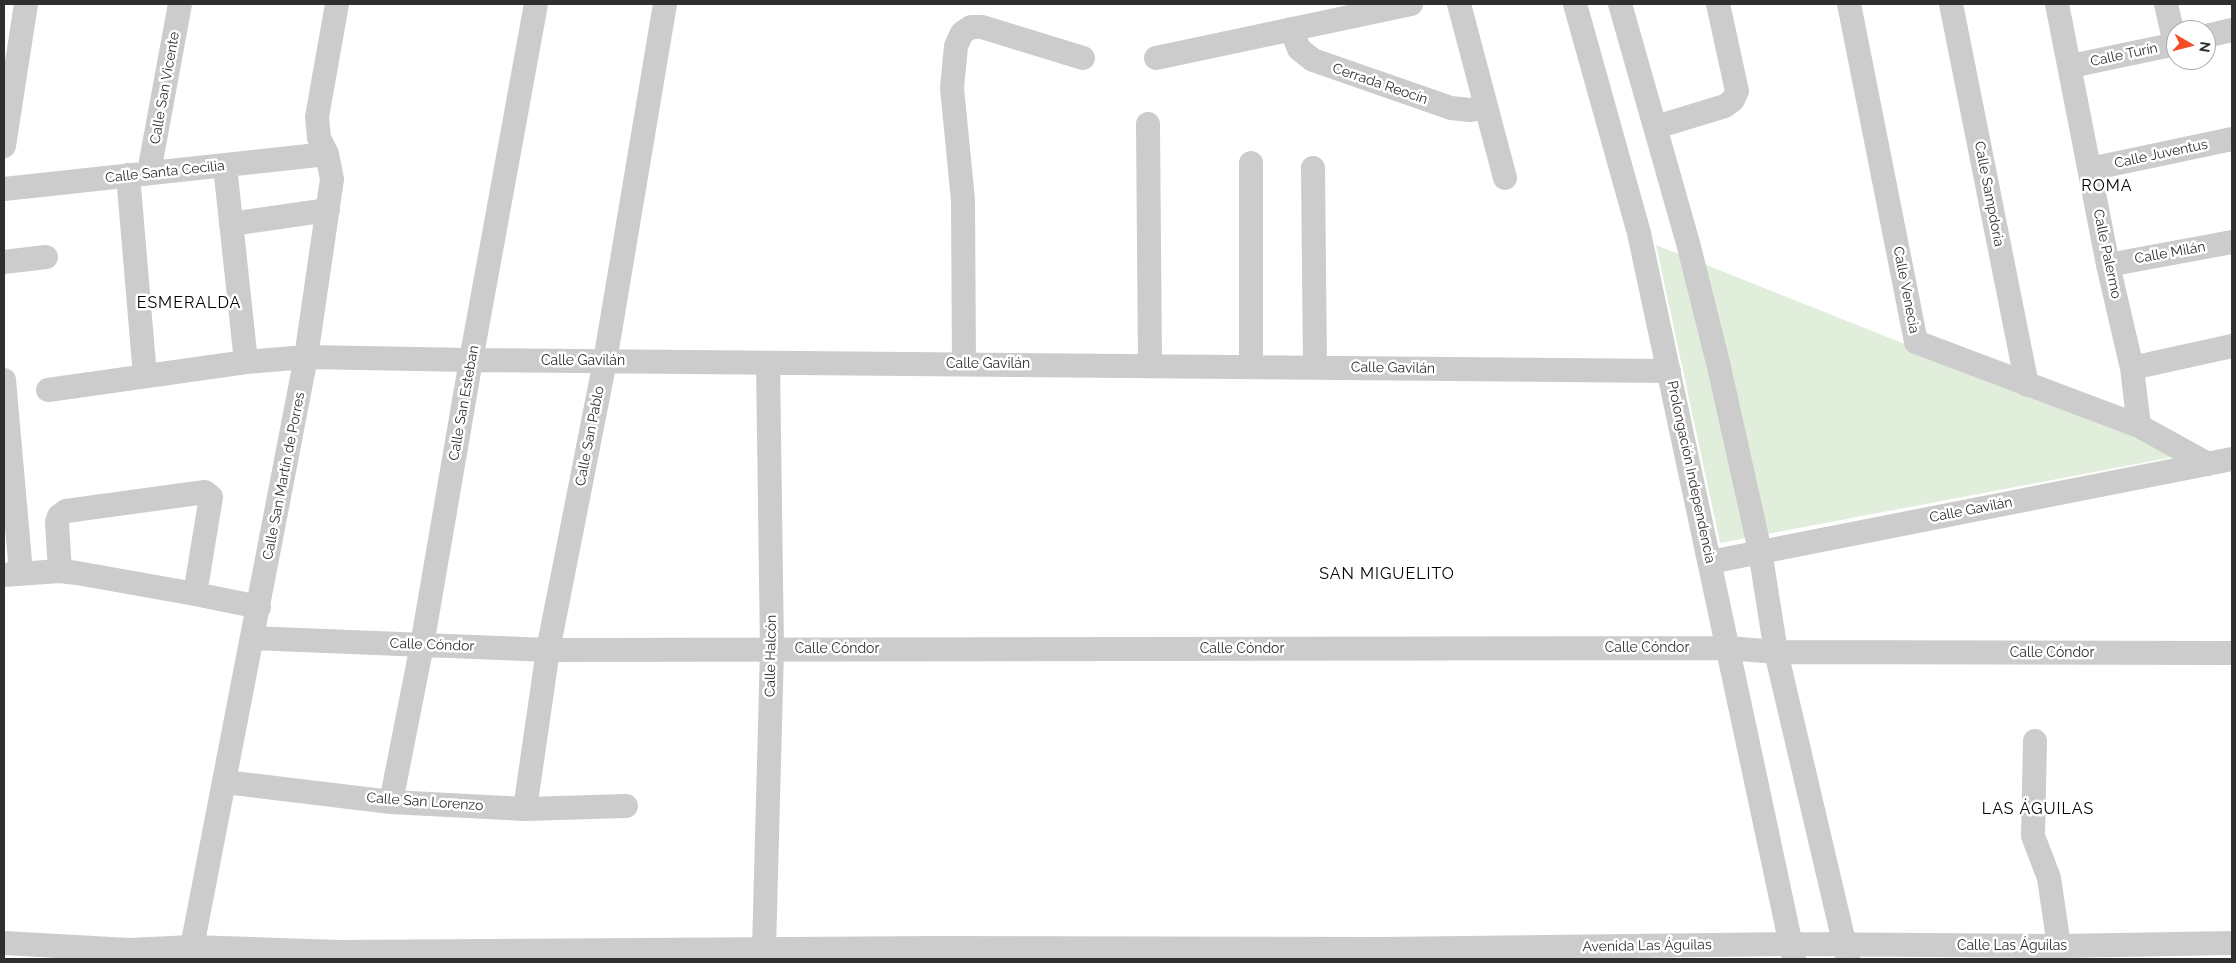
<!DOCTYPE html>
<html>
<head>
<meta charset="utf-8">
<style>
  body { margin:0 }
  #map { position:relative; width:2236px; height:963px; overflow:hidden; background:#fff; font-family:Raleway,sans-serif }
  canvas { display:block }
  .frame { position:absolute; inset:0; border:5px solid #2f2f2f; pointer-events:none }
  .north { position:absolute; left:2166px; top:20px; width:50px; height:50px; box-sizing:border-box; background:#fff; border:1px solid #acacac; border-radius:50%; rotate:98deg; font-size:14px; font-weight:700; line-height:20px; text-align:center; color:#2f2f2f }
  .north::after { content:''; display:block; margin:auto; width:18px; height:22px; background:#f44d23; clip-path:polygon(50% 0,100% 100%,50% 72%,0 100%) }
</style>
</head>
<body>
<div id="map">
<canvas width="2236" height="963"></canvas>
<div class="frame"></div>
<div class="north">N</div>
</div>
<script>
const ctx = document.querySelector('canvas').getContext('2d');
ctx.lineJoin = 'round';
function paint(path, color) { ctx.fillStyle = color; ctx.fill(path, 'evenodd'); }
function stroke(path, color, width, dash) { ctx.strokeStyle = color; ctx.lineWidth = width; ctx.lineCap = dash ? 'butt' : 'round'; ctx.setLineDash(dash || []); ctx.stroke(path); }
function label(font, color, halo, rows, align = 'center') {
  ctx.font = font + ' Raleway,sans-serif'; ctx.lineWidth = 5; ctx.setLineDash([]); ctx.textBaseline = 'middle'; ctx.strokeStyle = halo; ctx.fillStyle = color; for (const [text, x, y, turn = 0] of rows) {
    ctx.save(); ctx.translate(x, y); ctx.rotate((+turn || 0) * Math.PI / 180); ctx.textAlign = isNaN(turn) ? turn : align; if (halo) ctx.strokeText(text, 0, 0); ctx.fillText(text, 0, 0); ctx.restore();
  }
}
paint(new Path2D(`
  M1656,245L2184,455L1720,543Z`), '#e1eedc');
stroke(new Path2D(`
  M1459,4L1505,178
  M1575,4L1639,233L1794,959
  M1620,4L1688,243L1719,367L1760,551L1776,652L1848,959
  M1849,4L1916,342L2139,426L2208,464
  M1951,4L2027,385
  M2057,4L2108,265L2132,368L2139,426
  M2166,4L2175,44
  M1291,29L1299,49L1313,60L1451,108L1470,110L1486,107
  M2206,36L2232,30
  M1156,58L1411,4
  M2071,66L2176,44
  M1148,124L1150,366
  M1656,127L1725,106L1733,100L1737,91L1718,4
  M4,146L26,4
  M225,166L246,362
  M1313,168L1315,367
  M2090,169L2232,139
  M149,172L180,4
  M128,175L145,376
  M4,189L327,154
  M231,224L328,210
  M4,262L46,257
  M2108,265L2232,242
  M964,364L963,200L952,88L956,46L962,33L971,27H982L1083,58
  M1251,367V163
  M2132,368L2232,346
  M4,380L20,561L17,574L4,575
  M48,390L246,362L306,357L471,360L1669,371
  M1710,562L2232,459
  M17,574L60,571L77,573L195,594L211,497L205,492L66,511L59,516L57,522L60,571
  M195,594L259,607
  M252,638L548,650L1728,648L1776,652L2232,653
  M2035,741L2033,836L2049,878L2059,946
  M225,782L391,802L525,809L626,806
  M391,802L422,645L471,360L536,4
  M525,809L548,650L605,361L665,4
  M4,943L129,950L192,947L339,952L938,948L1382,949L1791,944L2059,946L2232,943
  M192,947L306,357L332,179L327,154L319,138L317,117L337,4
  M764,949L772,650L768,363`), '#ccc', 24);
label('14px', '#2f2f2f', '#fff', [
  ["Calle Turín",2124,55,-12],
  ["Cerrada Reocín",1380,84,19],
  ["Calle San Vicente",165,88,-80],
  ["Calle Juventus",2161,154,-12],
  ["Calle Santa Cecilia",165,172,-6],
  ["Calle Sampdoria",1989,194,79],
  ["Calle Milán",2170,253,-10],
  ["Calle Palermo",2107,254,78],
  ["Calle Venecia",1906,290,79],
  ["Calle Gavilán",583,361],
  ["Calle Gavilán",988,364],
  ["Calle Gavilán",1393,368,1],
  ["Calle San Esteban",464,403,-80],
  ["Calle San Pablo",590,436,-79],
  ["Prolongación Independencia",1691,472,78],
  ["Calle San Martín de Porres",284,476,-79],
  ["Calle Gavilán",1971,510,-11],
  ["Calle Cóndor",432,645,2],
  ["Calle Cóndor",1647,648],
  ["Calle Cóndor",837,649],
  ["Calle Cóndor",1242,649],
  ["Calle Cóndor",2052,653],
  ["Calle Halcón",771,656,-89],
  ["Calle San Lorenzo",425,802,4],
  ["Avenida Las Águilas",1647,946,-1],
  ["Calle Las Águilas",2012,946]
]);
ctx.letterSpacing = '1px';
label('16px', '#000', '#fff', [
  ["ROMA",2107,186],
  ["ESMERALDA",189,303],
  ["SAN MIGUELITO",1387,574],
  ["LAS ÁGUILAS",2038,809]
]);
ctx.letterSpacing = '0px';
</script>
</body>
</html>
